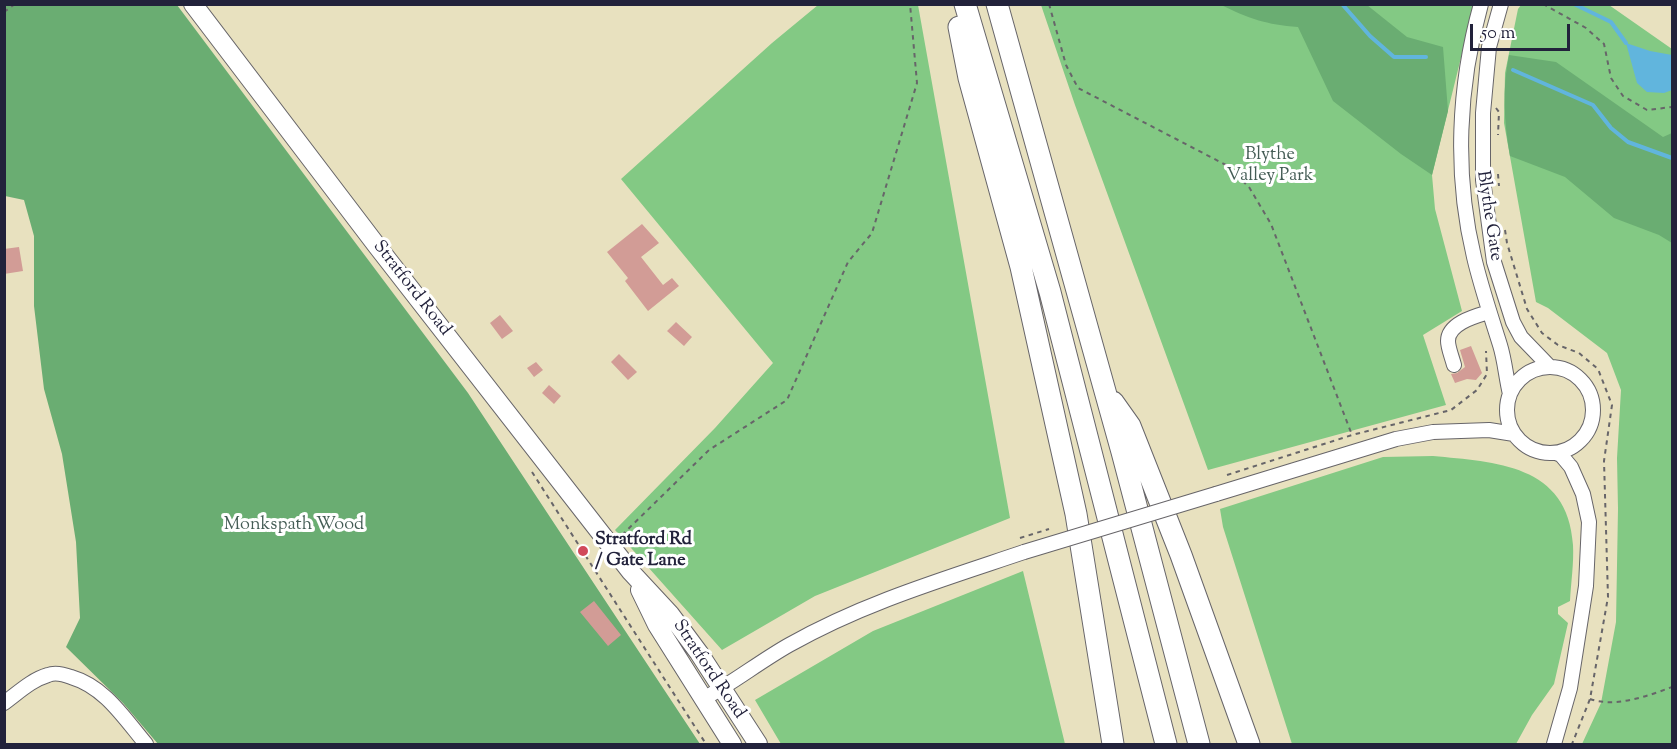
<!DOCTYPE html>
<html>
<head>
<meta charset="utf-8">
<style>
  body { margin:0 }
  #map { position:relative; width:1677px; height:749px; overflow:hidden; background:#e8e1bf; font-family:"Sorts Mill Goudy",serif }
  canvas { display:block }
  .frame { position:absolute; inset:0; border:6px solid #22223b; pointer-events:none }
  .scale { position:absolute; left:1470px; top:24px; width:100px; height:27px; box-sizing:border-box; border:3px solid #22223b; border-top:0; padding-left:8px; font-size:18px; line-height:21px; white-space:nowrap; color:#22223b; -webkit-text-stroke:4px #fff; paint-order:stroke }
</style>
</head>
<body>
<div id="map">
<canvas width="1677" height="749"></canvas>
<div class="frame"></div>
<div class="scale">50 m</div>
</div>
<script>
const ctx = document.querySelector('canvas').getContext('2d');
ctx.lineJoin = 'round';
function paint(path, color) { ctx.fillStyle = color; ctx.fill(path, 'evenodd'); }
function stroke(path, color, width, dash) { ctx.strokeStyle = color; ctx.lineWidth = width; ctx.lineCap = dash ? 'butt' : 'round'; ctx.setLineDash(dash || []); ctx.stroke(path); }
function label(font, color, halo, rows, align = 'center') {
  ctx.font = font + ' "Sorts Mill Goudy",serif'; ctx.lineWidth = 6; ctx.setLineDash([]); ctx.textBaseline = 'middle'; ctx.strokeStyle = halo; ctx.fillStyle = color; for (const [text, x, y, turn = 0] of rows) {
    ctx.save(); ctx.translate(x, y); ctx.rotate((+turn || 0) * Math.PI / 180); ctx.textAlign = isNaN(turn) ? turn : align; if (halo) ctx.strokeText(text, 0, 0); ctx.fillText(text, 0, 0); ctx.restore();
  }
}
paint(new Path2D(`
  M818,5H918L1010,518L815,596L722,650L615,530L715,428L773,363L621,179L772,43Z
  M1041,5H1474L1432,175L1435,209L1462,311L1423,335L1446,405L1208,470L1075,105Z
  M1521,5H1609L1672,49V744H1582L1601,703L1616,622L1618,509L1617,458L1621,390L1607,353L1548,308L1536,302L1504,123L1505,73L1518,9Z
  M1433,456C1495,462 1568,464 1573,545C1574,563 1571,582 1570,601L1558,607V614L1568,623L1554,684L1532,715L1516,744H1292L1223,527L1220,509L1383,457Z
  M1023,571L1065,744H781L755,700L873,631Z`), '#83c984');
paint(new Path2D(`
  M5,5H177L468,393L700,744H158L123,703L66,647L80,618L76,542L62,454L44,389L34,306V236L24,200L5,196Z
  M1221,5H1367L1407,37L1443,47L1448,111L1432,175L1401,154L1333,101L1298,27C1267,25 1248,18 1221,5Z
  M1509,55L1556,62L1663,137L1672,133V243L1659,235L1614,218L1565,177L1510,156C1504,122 1502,89 1509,55Z`), '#6aad72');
paint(new Path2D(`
  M1626,43L1650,51L1672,55V90L1664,93L1647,92L1637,83Z`), '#61b5dd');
stroke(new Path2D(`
  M1342,4L1370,36L1394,57H1426
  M1574,4L1611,22L1626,43
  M1513,70L1593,105L1611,128L1628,142L1672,158`), '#61b5dd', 4);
paint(new Path2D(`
  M642,224L659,243L641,257L663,285L672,278L679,286L648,311L625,281L628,278L607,252Z
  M19,247L23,271L4,274V249Z
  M500,315L513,331L502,339L490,323Z
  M676,322L692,337L684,346L667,331Z
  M1471,346L1482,373L1476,380L1467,379L1455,383L1451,374L1457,373L1465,367L1460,350Z
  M619,354L637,372L628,380L611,362Z
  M536,362L543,370L534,377L527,368Z
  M549,385L561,396L554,404L542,393Z
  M594,601L621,635L608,646L580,612Z`), '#d29c96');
const minor = new Path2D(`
  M1481,4C1458,86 1454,174 1474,257C1481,287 1491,316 1500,345C1505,361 1506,378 1510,394
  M1501,4L1489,47L1483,113V180L1494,262L1513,322L1521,337L1549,366
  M1454,365C1452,357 1448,348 1448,341C1448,323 1476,316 1489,312
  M1507 410a43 43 0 1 1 86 0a43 43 0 1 1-86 0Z
  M1216,494L1396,439L1433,432L1489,430L1514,434
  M703,699C733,683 759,662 789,645C863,603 944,579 1024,552
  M4,703C18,693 31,680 48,675C55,672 63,674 71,677C105,687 124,718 146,744
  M1554,744L1570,688L1586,586L1589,522L1583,494L1571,467L1561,455L1556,453`);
const major = new Path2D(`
  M193,4L377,246L631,572L670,614L699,653L758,744
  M640,590L657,625L732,744`);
const highway = new Path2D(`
  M965,4L1050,292L1166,744
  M997,4L1122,452L1199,744
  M959,27L969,78L1021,267L1076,514L1113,744
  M1113,402L1130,426L1181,555L1249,744`);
stroke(minor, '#676569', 16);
stroke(major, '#676569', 20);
stroke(highway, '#676569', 23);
stroke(new Path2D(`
  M1049,4L1066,65L1078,88L1226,165L1249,187L1271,224L1352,435
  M1543,4L1586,28L1604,44L1611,78L1623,96L1647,110L1672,107
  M4,12L15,4
  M1496,108L1499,112L1498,135
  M1498,174L1499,186
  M1505,230L1507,243L1527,309L1542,333L1558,345L1579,353L1598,369L1612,405L1604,461L1608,597L1590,699L1572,744
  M532,472L706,744
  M1227,475L1352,435L1451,410L1477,390L1487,374L1486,351
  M622,535L709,450L787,400L848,262L872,233L917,83L910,4
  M1590,699C1615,708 1648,696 1672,687`), '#676569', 2, [4.5, 4.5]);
stroke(minor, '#fff', 14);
stroke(major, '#fff', 18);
stroke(highway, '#fff', 21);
const minorBridge = new Path2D(`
  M1024,552L1216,494`);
stroke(minorBridge, '#676569', 16, []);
stroke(new Path2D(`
  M1020,538L1049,529`), '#676569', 2, [4.5, 4.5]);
stroke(minorBridge, '#fff', 14);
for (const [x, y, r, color] of [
  [583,551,6,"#d1495b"]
]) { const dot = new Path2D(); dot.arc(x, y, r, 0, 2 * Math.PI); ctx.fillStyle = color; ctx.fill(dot); stroke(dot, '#fff', 2); }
label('18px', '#445c55', '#fff', [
  ["Blythe",1270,156],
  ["Valley Park",1270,177],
  ["Monkspath Wood",294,526]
]);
label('18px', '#22223b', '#fff', [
  ["Blythe Gate",1488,216,81],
  ["Stratford Road",411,289,52],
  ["Stratford Road",708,670,56]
]);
label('bold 18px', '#22223b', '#fff', [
  ["Stratford Rd",595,541],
  ["/ Gate Lane",595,562]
], 'left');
</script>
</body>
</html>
